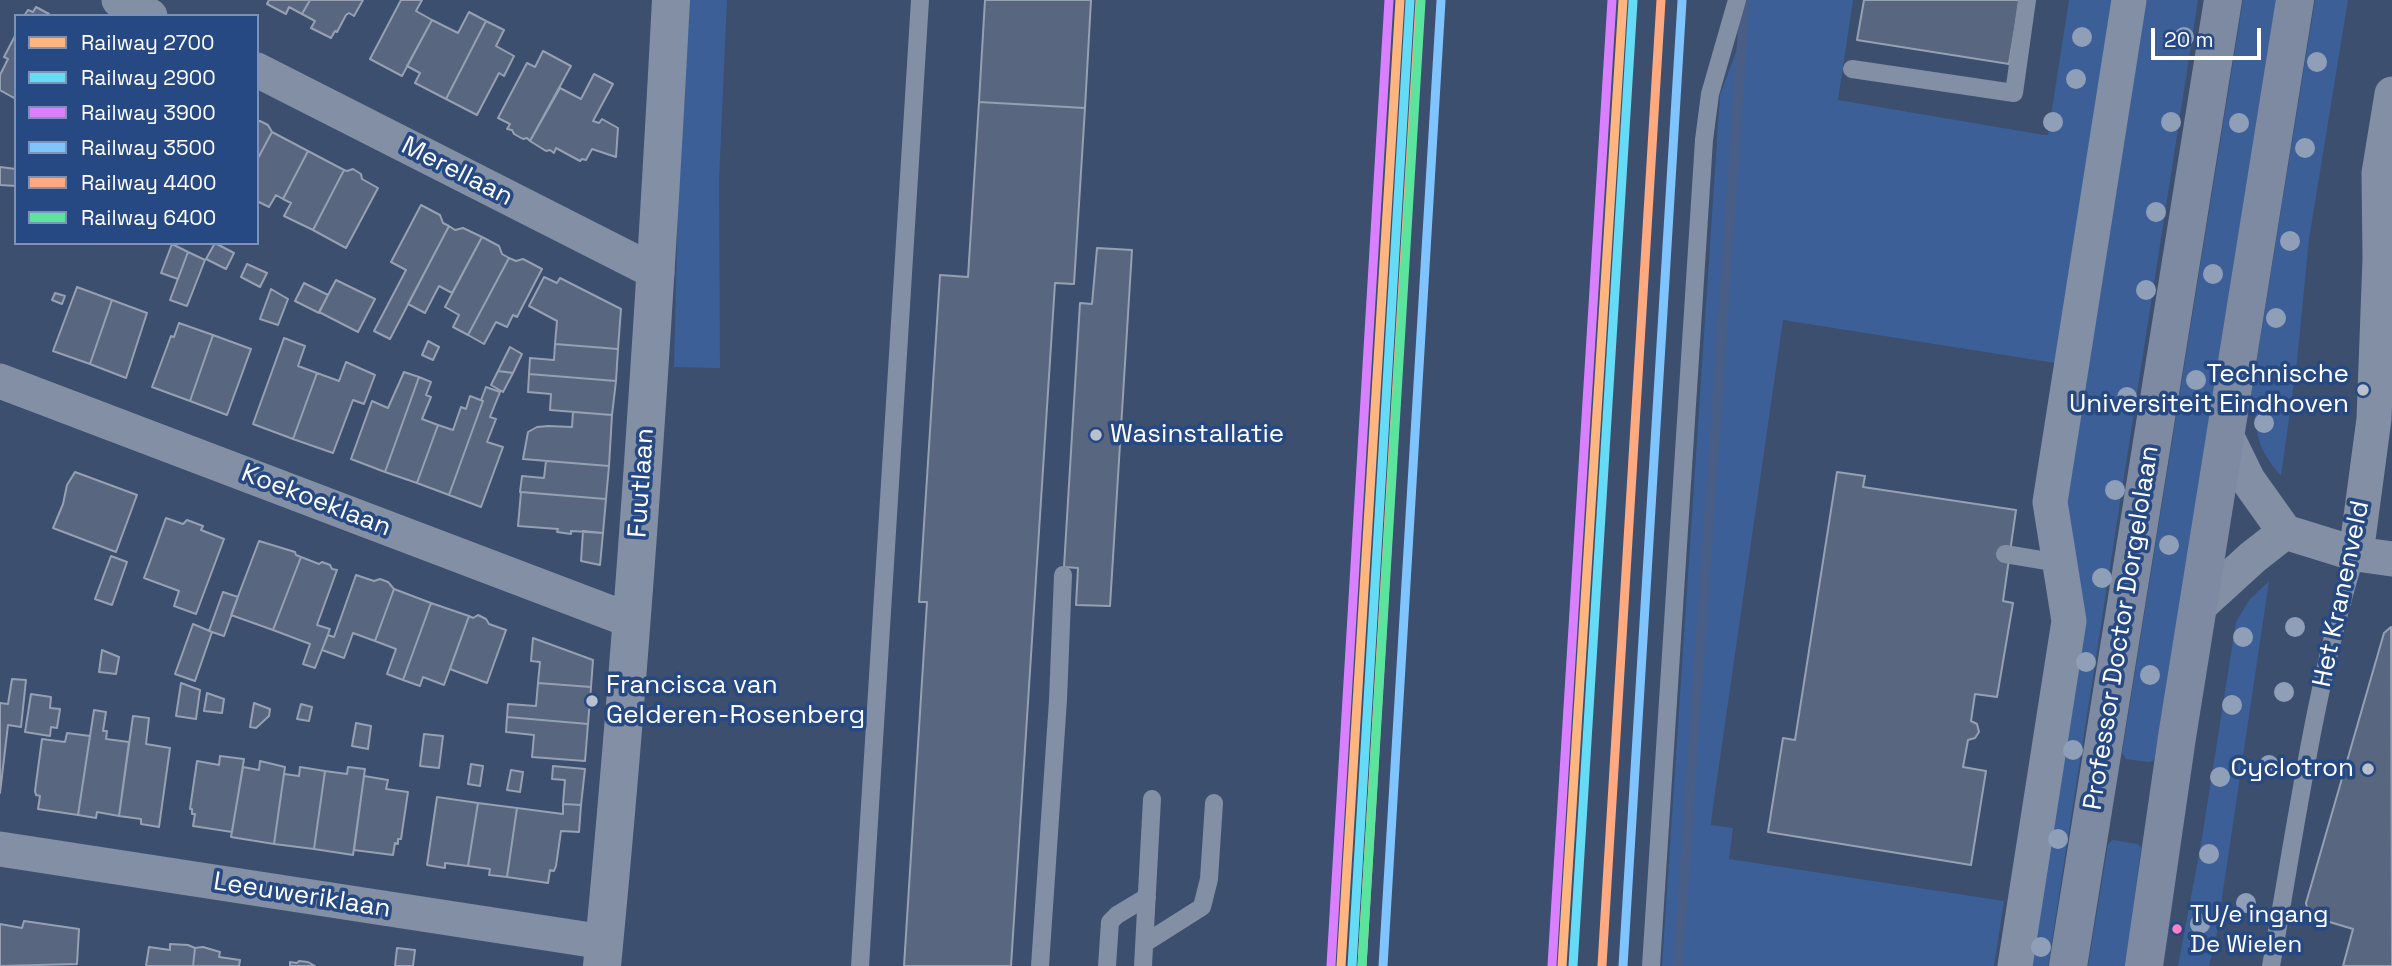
<!DOCTYPE html>
<html>
<head>
<meta charset="utf-8">
<style>
  body { margin:0 }
  #map { position:relative; width:2392px; height:966px; overflow:hidden; background:#3c4f6e; font-family:"Space Grotesk",sans-serif }
  canvas { display:block }
  .legend { position:absolute; left:14px; top:14px; width:245px; height:231px; box-sizing:border-box; background:#274983; border:2px solid #7d92b5; margin:0; padding:9px 12px; list-style:none; font-size:21px; color:#fff }
  .legend li { display:flex; align-items:center; gap:14px; height:35px }
  .legend b { width:35px; border:2px solid #7d92b5 }
  .scale { position:absolute; left:2151px; top:28px; width:110px; height:32px; box-sizing:border-box; border:4px solid #fff; border-top:0; padding-left:9px; font-size:21px; line-height:24px; white-space:nowrap; color:#fff; -webkit-text-stroke:5px #274983; paint-order:stroke }
</style>
</head>
<body>
<div id="map">
<canvas width="2392" height="966"></canvas>
<ul class="legend">
<li><b style="height:9px;background:#ffb580"></b>Railway 2700</li>
<li><b style="height:9px;background:#66dbf5"></b>Railway 2900</li>
<li><b style="height:9px;background:#d880ff"></b>Railway 3900</li>
<li><b style="height:9px;background:#80c4ff"></b>Railway 3500</li>
<li><b style="height:9px;background:#ffa980"></b>Railway 4400</li>
<li><b style="height:9px;background:#5ae49d"></b>Railway 6400</li>
</ul>
<div class="scale">20 m</div>
</div>
<script>
const ctx = document.querySelector('canvas').getContext('2d');
ctx.lineJoin = 'round';
function paint(path, color) { ctx.fillStyle = color; ctx.fill(path, 'evenodd'); }
function stroke(path, color, width, dash) { ctx.strokeStyle = color; ctx.lineWidth = width; ctx.lineCap = dash ? 'butt' : 'round'; ctx.setLineDash(dash || []); ctx.stroke(path); }
function label(font, color, halo, rows, align = 'center') {
  ctx.font = font + ' "Space Grotesk",sans-serif'; ctx.lineWidth = 7; ctx.setLineDash([]); ctx.textBaseline = 'middle'; ctx.strokeStyle = halo; ctx.fillStyle = color; for (const [text, x, y, turn = 0] of rows) {
    ctx.save(); ctx.translate(x, y); ctx.rotate((+turn || 0) * Math.PI / 180); ctx.textAlign = isNaN(turn) ? turn : align; if (halo) ctx.strokeText(text, 0, 0); ctx.fillText(text, 0, 0); ctx.restore();
  }
}
paint(new Path2D(`
  M680,0H727L719,181L720,368L674,367L679,160Z
  M1749,0H1853L1838,100L2044,135H2048L2069,0H2113L2055,363L1783,320L1712,814L1711,825L1733,828L1729,859L2004,901L1994,966H1662L1720,95L1748,20Z
  M2144,0H2198L2048,966H2026L2065,502Z
  M2243,0H2276L2155,756L2153,761L2148,762L2126,759L2122,753Z
  M2315,0H2348L2309,239L2297,361L2281,476C2261,452 2256,440 2255,409L2249,408Z
  M2269,581L2216,938L2209,966H2178L2201,844L2236,622L2250,599Z
  M2113,840L2137,844L2141,847L2126,966H2088L2108,844Z`), '#3c5f98');
stroke(new Path2D(`
  M1678,966L1745,0`), '#485e87', 10);
const building = new Path2D(`
  M269,0H310L302,14L289,7L286,14L267,4Z
  M310,0H363L354,16L349,13L346,15L337,32L335,31L331,38L311,28L315,21L302,14Z
  M401,0H422L416,11L432,20L402,76L370,59Z
  M985,0H1091L1085,108L979,102Z
  M1864,0H2020L2009,64L1857,40Z
  M36,7L49,14L48,16H24L28,10L33,12Z
  M469,12L486,21L446,99L415,83L420,73L407,66L432,20L458,33Z
  M486,21L504,30L496,46L514,56L504,76L499,73L477,115L446,99Z
  M16,34V94L14,98L0,90V75L8,59L4,57Z
  M543,51L571,66L530,141L527,138L523,139L514,134L512,130L507,129L510,124L498,118L527,63L535,67Z
  M594,74L613,84L593,121L599,123L602,119L618,128L616,157L592,149L586,160L582,159L580,161L556,148L554,153L550,150L546,151L530,141L560,88L581,99Z
  M979,102L1085,108L1074,284L1055,283L1011,966H904L927,602H919L940,275L968,277Z
  M260,121L268,125L272,132L257,160V122Z
  M272,132L308,151L283,199L276,195L269,207L257,201V160Z
  M308,151L344,170L313,230L284,216L291,203L283,199Z
  M0,167L16,169V186L0,185Z
  M353,169L361,174L362,179L378,188L346,248L313,230L344,170L347,171Z
  M421,205L440,215L443,223L449,226L390,339L374,331L406,270L391,262Z
  M449,226L455,230L463,228L482,237L452,293L439,286L425,313L408,304Z
  M482,237L499,246L502,254L509,258L468,335L453,327L459,315L445,307Z
  M215,243L234,253L226,269L206,259Z
  M172,244L188,252L178,279L161,273Z
  M1097,248L1132,250L1110,606L1076,605L1078,568L1064,567L1080,303L1092,304Z
  M188,252L205,260L187,306L170,300Z
  M509,258L516,261L523,259L542,269L517,317L513,315L507,327L496,322L484,344L468,335Z
  M247,264L267,273L260,287L241,277Z
  M544,277L557,283L560,278L621,309L618,349L555,344L557,321L529,306Z
  M336,280L375,299L358,332L319,312Z
  M304,283L328,295L319,313L295,301Z
  M77,287L112,300L90,364L53,351Z
  M271,289L288,299L278,325L260,319Z
  M55,293L65,296L62,304L52,300Z
  M112,300L147,313L126,378L90,364Z
  M179,323L213,335L190,401L152,387L171,336L174,337Z
  M213,335L251,349L227,415L190,401Z
  M284,338L305,346L298,366L317,373L293,439L253,424Z
  M428,341L439,347L433,360L422,355Z
  M555,344L618,349L616,381L529,374L530,358L554,360Z
  M510,347L522,354L513,373L498,371Z
  M346,362L375,375L364,404L353,400L333,453L293,439L317,373L339,381Z
  M498,371L513,373L503,392L491,385Z
  M404,372L419,377L385,472L351,459L372,401L388,408Z
  M529,374L616,381L612,415L550,410L551,394L528,392Z
  M419,377L431,382L426,395L431,397L422,419L438,425L417,483L385,472Z
  M486,387L500,392L490,417L496,419L487,442L503,447L481,507L449,495L483,401L481,400Z
  M470,396L483,401L449,495L417,483L438,425L453,430L461,407L466,409Z
  M573,412L612,415L609,466L523,459L528,432L537,427L548,426L572,427Z
  M546,461L609,466L606,499L520,492L522,476L544,478Z
  M75,472L137,495L116,552L53,528L63,504L67,485Z
  M1837,472L1865,476L1863,487L2016,510L2003,601L2013,603L1997,697L1975,694L1971,721L1977,724L1979,732L1975,738L1968,740L1963,767L1986,771L1971,865L1768,832L1783,738L1795,740Z
  M521,492L606,499L603,533L571,531V534L557,532L558,529L518,526Z
  M166,518L183,524L187,520L203,526L201,530L224,539L196,614L174,606L179,591L144,578Z
  M583,531L603,533L600,565L581,561Z
  M259,541L295,552L296,555L301,557L273,630L231,615Z
  M111,556L127,562L112,605L95,599Z
  M301,557L319,564L322,562L330,565L332,569L337,570L317,625L330,629L315,668L303,664L310,644L273,630Z
  M356,575L374,581L380,579L388,582L394,589L375,641L353,633L344,658L322,650L328,635L334,637Z
  M394,589L431,603L403,680L387,674L396,649L375,641Z
  M223,592L238,597L224,636L209,631Z
  M431,603L469,616L444,685L423,677L420,686L403,680Z
  M478,615L486,619L489,624L506,630L487,683L450,669L469,616L473,618Z
  M193,624L212,632L195,681L175,674Z
  M2391,627L2392,966H2343L2353,929L2313,917L2308,912L2306,903L2384,633Z
  M533,638L593,660L591,687L538,683L540,662L531,661Z
  M102,650L119,657L116,674L99,672Z
  M12,679L26,680L21,727L8,725L0,793V703L8,704Z
  M181,683L200,690L196,719L176,716Z
  M538,683L591,687L588,724L507,717L508,704L536,706Z
  M207,693L224,699L222,713L204,711Z
  M31,694L51,697L50,708L60,709L57,728L51,727L50,736L25,732Z
  M254,703L270,709L269,716L256,728L250,727Z
  M301,704L312,707L309,721L297,719Z
  M94,710L106,712L103,731H107L106,739L129,742L119,816L97,812L96,818L78,815Z
  M133,716L149,718L146,744L170,748L159,827L141,824V819L119,816Z
  M507,717L588,724L585,761L532,757L534,735L506,732Z
  M356,723L371,726L368,749L352,746Z
  M67,733L90,736L78,815L38,809L40,796L36,795L35,791L42,739L65,742Z
  M424,734L443,736L439,768L420,766Z
  M220,756L244,759L232,832L193,826L195,814H192V809H190L197,761L219,765Z
  M260,761L285,767L274,844L231,837L243,767L259,770Z
  M471,764L483,766L480,786L468,784Z
  M553,766L585,769L581,805L563,804L565,780L552,779Z
  M300,767L325,771L314,849L274,844L284,774L299,776Z
  M348,767L365,769L353,855L314,849L325,771L347,774Z
  M511,770L523,772L520,792L507,790Z
  M364,776L388,780L386,789L408,792L401,839H398V844L395,843L393,855L354,850Z
  M437,797L478,803L468,866L445,863V868L427,865Z
  M478,803L517,808L507,877L489,875L490,869L468,866Z
  M563,804L581,805L579,832L561,831L556,866L554,871L550,870L548,883L507,877L517,808L563,814Z
  M24,921L79,929L77,964L0,966V924L22,928Z
  M170,944L188,945L195,948L193,966H146L149,947L170,950Z
  M203,947L220,952L219,957L240,960L239,966H193L195,948Z
  M397,948L415,950L413,966H395Z
  M299,961L308,962L315,966H290V962L297,963Z`);
paint(building, '#58667f');
stroke(building, '#96a0b2', 2);
stroke(new Path2D(`
  M1852,69L2014,93L2027,0
  M2005,554L2059,563
  M1145,943L1202,907L1209,879L1214,803
  M860,966L920,0
  M1040,966L1058,700L1063,575
  M1107,966L1110,922L1117,915L1147,897
  M1143,966L1152,799
  M1651,966L1704,140L1710,94L1737,0
  M2271,966C2296,828 2314,688 2356,554`), '#828fa4', 18);
stroke(new Path2D(`
  M119,0L150,16
  M257,70L657,273
  M0,381L632,621
  M2225,433L2248,480L2285,532L2356,554L2392,559
  M2356,554L2374,419L2380,259L2379,173L2392,94
  M2197,608L2253,557L2285,532
  M0,849L604,942
  M2015,966L2069,621L2050,502L2129,0`), '#828fa4', 35);
stroke(new Path2D(`
  M602,966C633,645 654,322 671,0`), '#828fa4', 38);
stroke(new Path2D(`
  M2068,966L2223,0
  M2144,966L2177,737L2295,0`), '#7d8aa1', 38);
stroke(new Path2D(`
  M1341,966L1400,0
  M1562,966L1623,0`), '#ffb580', 9);
stroke(new Path2D(`
  M1352,966L1410,1
  M1573,966L1633,1`), '#66dbf5', 9);
stroke(new Path2D(`
  M1331,965L1389,0
  M1552,965L1612,0`), '#d880ff', 9);
stroke(new Path2D(`
  M1383,966L1441,1
  M1623,966L1682,1`), '#80c4ff', 9);
stroke(new Path2D(`
  M1362,965L1420,0
  M1602,965L1661,0`), '#ffa980', 9);
stroke(new Path2D(`
  M1362,966L1421,1`), '#5ae49d', 9);
ctx.fillStyle = '#909fb8';
for (const [x, y] of [
  [2082,37],
  [2184,37],
  [2317,62],
  [2076,79],
  [2053,122],
  [2171,122],
  [2239,123],
  [2305,148],
  [2156,212],
  [2290,241],
  [2213,274],
  [2146,290],
  [2276,318],
  [2196,380],
  [2127,397],
  [2264,423],
  [2115,490],
  [2169,545],
  [2102,578],
  [2295,627],
  [2243,637],
  [2086,662],
  [2150,675],
  [2284,692],
  [2232,705],
  [2073,750],
  [2269,765],
  [2220,777],
  [2058,839],
  [2209,854],
  [2246,903],
  [2200,924],
  [2041,947]
]) { ctx.beginPath(); ctx.arc(x, y, 10, 0, 2 * Math.PI); ctx.fill(); }
for (const [x, y, r, color] of [
  [2363,390,7,"#bbc1cc"],
  [1096,435,7,"#bbc1cc"],
  [592,701,7,"#bbc1cc"],
  [2368,769,7,"#bbc1cc"],
  [2177,929,6,"#ff80c5"]
]) { const dot = new Path2D(); dot.arc(x, y, r, 0, 2 * Math.PI); ctx.fillStyle = color; ctx.fill(dot); stroke(dot, '#274983', 2.5); }
label('24px', '#fff', '#274983', [
  ["TU/e ingang",2190,915],
  ["De Wielen",2190,945]
], 'left');
label('26px', '#fff', '#274983', [
  ["Merellaan",457,172,27],
  ["Fuutlaan",642,483,-86],
  ["Koekoeklaan",316,501,21],
  ["Het Kranenveld",2342,594,-78],
  ["Professor Doctor Dorgelolaan",2122,628,-81],
  ["Leeuweriklaan",302,896,9]
]);
label('26px', '#fff', '#274983', [
  ["Technische",2349,375],
  ["Universiteit Eindhoven",2349,405],
  ["Wasinstallatie",1110,435,"left"],
  ["Francisca van",606,686,"left"],
  ["Gelderen-Rosenberg",606,716,"left"],
  ["Cyclotron",2354,769]
], 'right');
</script>
</body>
</html>
